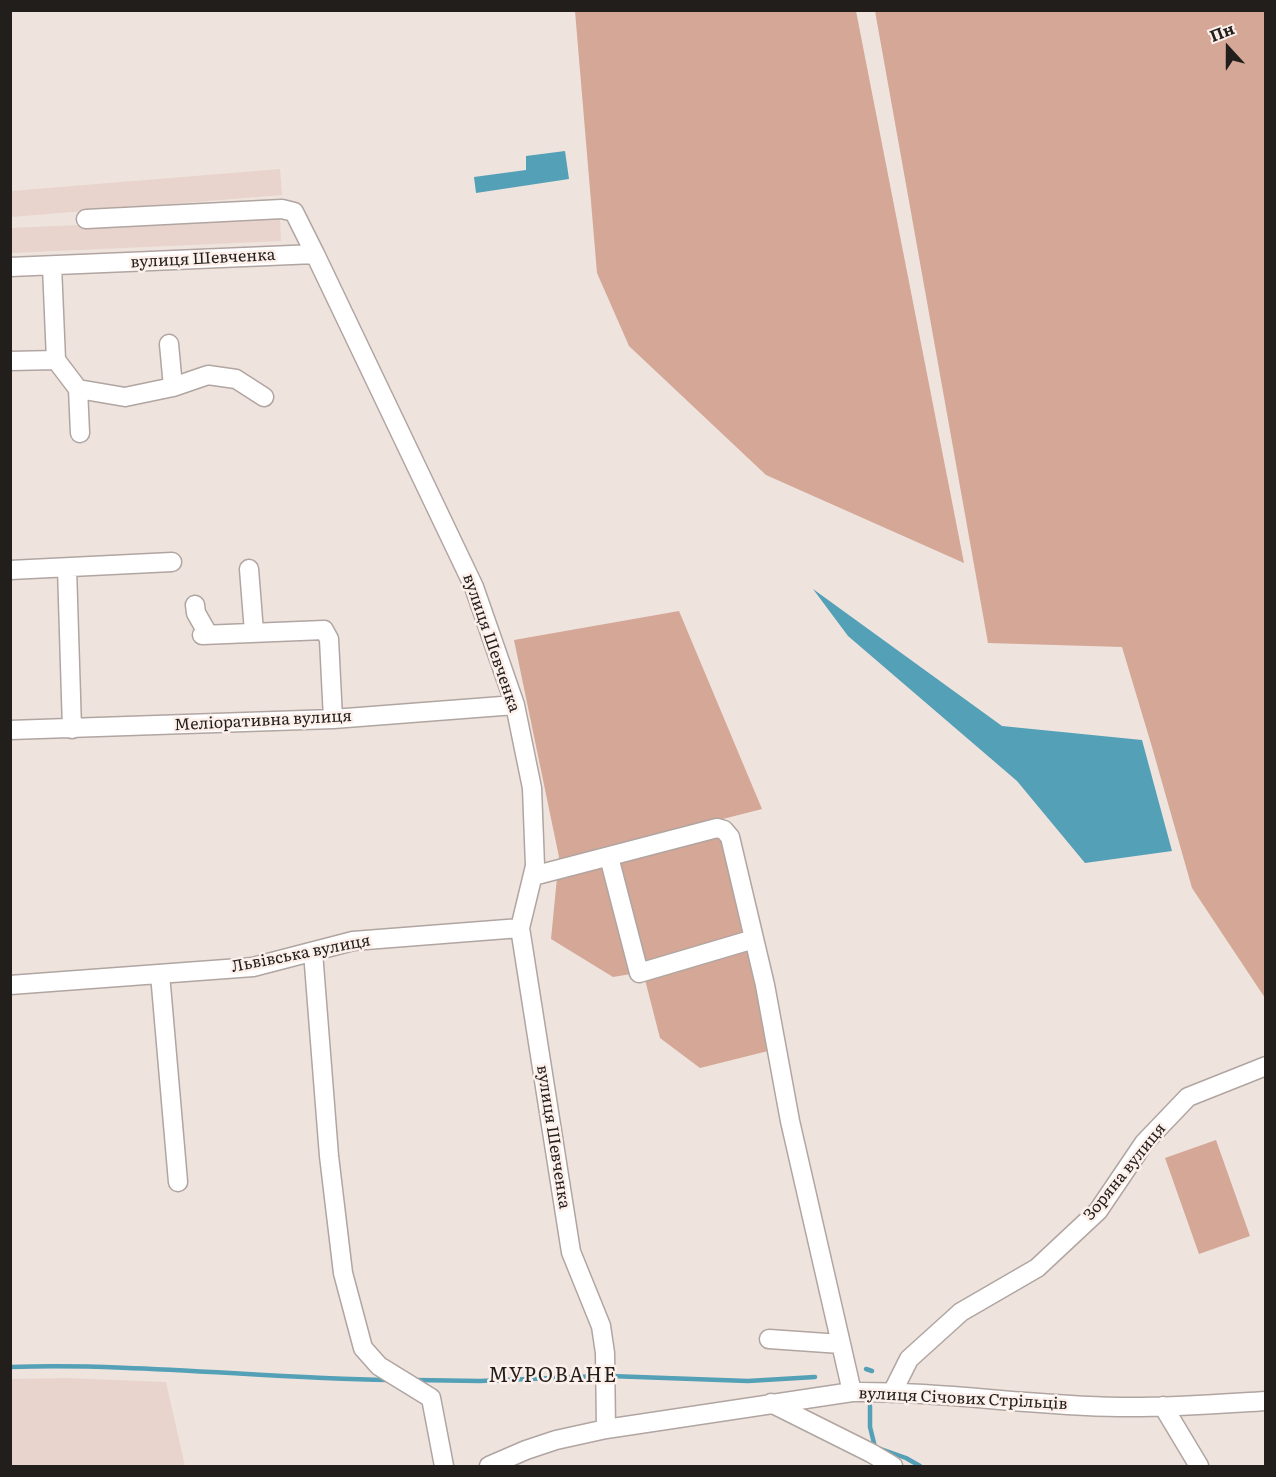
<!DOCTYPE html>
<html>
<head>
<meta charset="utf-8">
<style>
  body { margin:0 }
  #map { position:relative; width:1276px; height:1477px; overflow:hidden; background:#efe3de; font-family:Literata,serif }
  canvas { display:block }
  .frame { position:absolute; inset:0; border:12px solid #221e1c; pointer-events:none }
  .north { position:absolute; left:1198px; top:18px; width:60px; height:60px; -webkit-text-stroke:4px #fdf0eb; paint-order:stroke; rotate:339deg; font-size:16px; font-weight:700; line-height:24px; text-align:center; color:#221e1c }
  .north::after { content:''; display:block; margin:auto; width:21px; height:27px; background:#221e1c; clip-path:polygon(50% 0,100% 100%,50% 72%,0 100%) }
</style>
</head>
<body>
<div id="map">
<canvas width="1276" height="1477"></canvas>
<div class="frame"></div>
<div class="north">Пн</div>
</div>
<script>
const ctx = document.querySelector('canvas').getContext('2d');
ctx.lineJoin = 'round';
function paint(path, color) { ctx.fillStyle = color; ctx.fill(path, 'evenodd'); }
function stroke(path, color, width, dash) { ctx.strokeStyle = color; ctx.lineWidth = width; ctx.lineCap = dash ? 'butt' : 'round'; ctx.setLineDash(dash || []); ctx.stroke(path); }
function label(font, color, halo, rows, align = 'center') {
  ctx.font = font + ' Literata,serif'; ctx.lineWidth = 5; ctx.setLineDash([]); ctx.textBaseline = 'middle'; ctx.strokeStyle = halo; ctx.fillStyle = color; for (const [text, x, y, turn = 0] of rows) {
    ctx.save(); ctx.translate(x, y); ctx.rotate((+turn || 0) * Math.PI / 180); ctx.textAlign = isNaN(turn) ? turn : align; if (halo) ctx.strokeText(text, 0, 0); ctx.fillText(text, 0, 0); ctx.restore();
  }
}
paint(new Path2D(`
  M280,169L282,195L11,217V191Z
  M280,216L281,241L11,253L10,228Z
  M64,1378L166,1382L185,1466H11V1379Z`), '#e8d4cc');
paint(new Path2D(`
  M575,11H856L964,563L766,475L629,346L597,273Z
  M875,11H1265V998L1192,888L1152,747L1122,647L988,643Z
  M679,611L762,809L719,820L776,1049L700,1068L660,1038L643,972L613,977L551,939L559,857L514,640Z
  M1216,1140L1250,1236L1199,1254L1165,1158Z`), '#d4a796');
paint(new Path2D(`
  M565,151L569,179L476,193L474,177L526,170V156Z
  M813,589L1002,726L1142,740L1172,851L1085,863L1017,781L848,636Z`), '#53a0b7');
stroke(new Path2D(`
  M10,1367C137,1363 262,1378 388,1380
  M866,1369L872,1371
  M610,1376L748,1381L815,1377
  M415,1380L480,1381L601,1376
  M870,1406V1427L875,1447L906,1458L920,1466`), '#53a0b7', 4.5);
const minor = new Path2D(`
  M86,219L282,209L294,212L315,254
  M10,267L315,254L474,587L515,705L532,788L535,866L520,928L571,1252L601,1326L605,1353L606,1429
  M169,344L173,387
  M56,360L78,389L125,397L173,387L208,375L236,379L264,397
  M10,361L56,360L52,266
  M78,389L80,433
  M67,568L72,729
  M249,569L254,632
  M10,570L172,562
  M195,605L196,613L208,634
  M202,635L324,630L329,639L333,719
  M10,730L333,719L515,705
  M609,857L639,973L754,939
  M533,876L717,828L724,830L730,837L765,985L790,1121L852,1392
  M313,952L329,1156L343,1273L363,1348L379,1366L431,1398L444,1466
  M160,974L178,1182
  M10,985L253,967L353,941L520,928
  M769,1339L841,1344
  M892,1393L909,1359L961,1312L1037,1268L1098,1211L1144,1143L1188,1097L1266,1066
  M771,1403L871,1453L893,1466
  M1163,1406L1199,1466
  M489,1466L526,1450L556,1440L606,1429L852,1392C941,1391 1030,1406 1119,1407C1168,1408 1217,1404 1266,1401`);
stroke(minor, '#b1a5a1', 21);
stroke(minor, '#fff', 18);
label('16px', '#221e1c', '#fdf0eb', [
  ["вулиця Шевченка",203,259,-3],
  ["вулиця Шевченка",491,643,71],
  ["Меліоративна вулиця",263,721,-3],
  ["Львівська вулиця",301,954,-11],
  ["вулиця Шевченка",553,1137,81],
  ["Зоряна вулиця",1125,1172,-51],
  ["вулиця Січових Стрільців",963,1399,3]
]);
ctx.letterSpacing = '1.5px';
label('20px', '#221e1c', '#fdf0eb', [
  ["МУРОВАНЕ",553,1376]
]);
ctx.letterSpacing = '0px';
</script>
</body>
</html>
